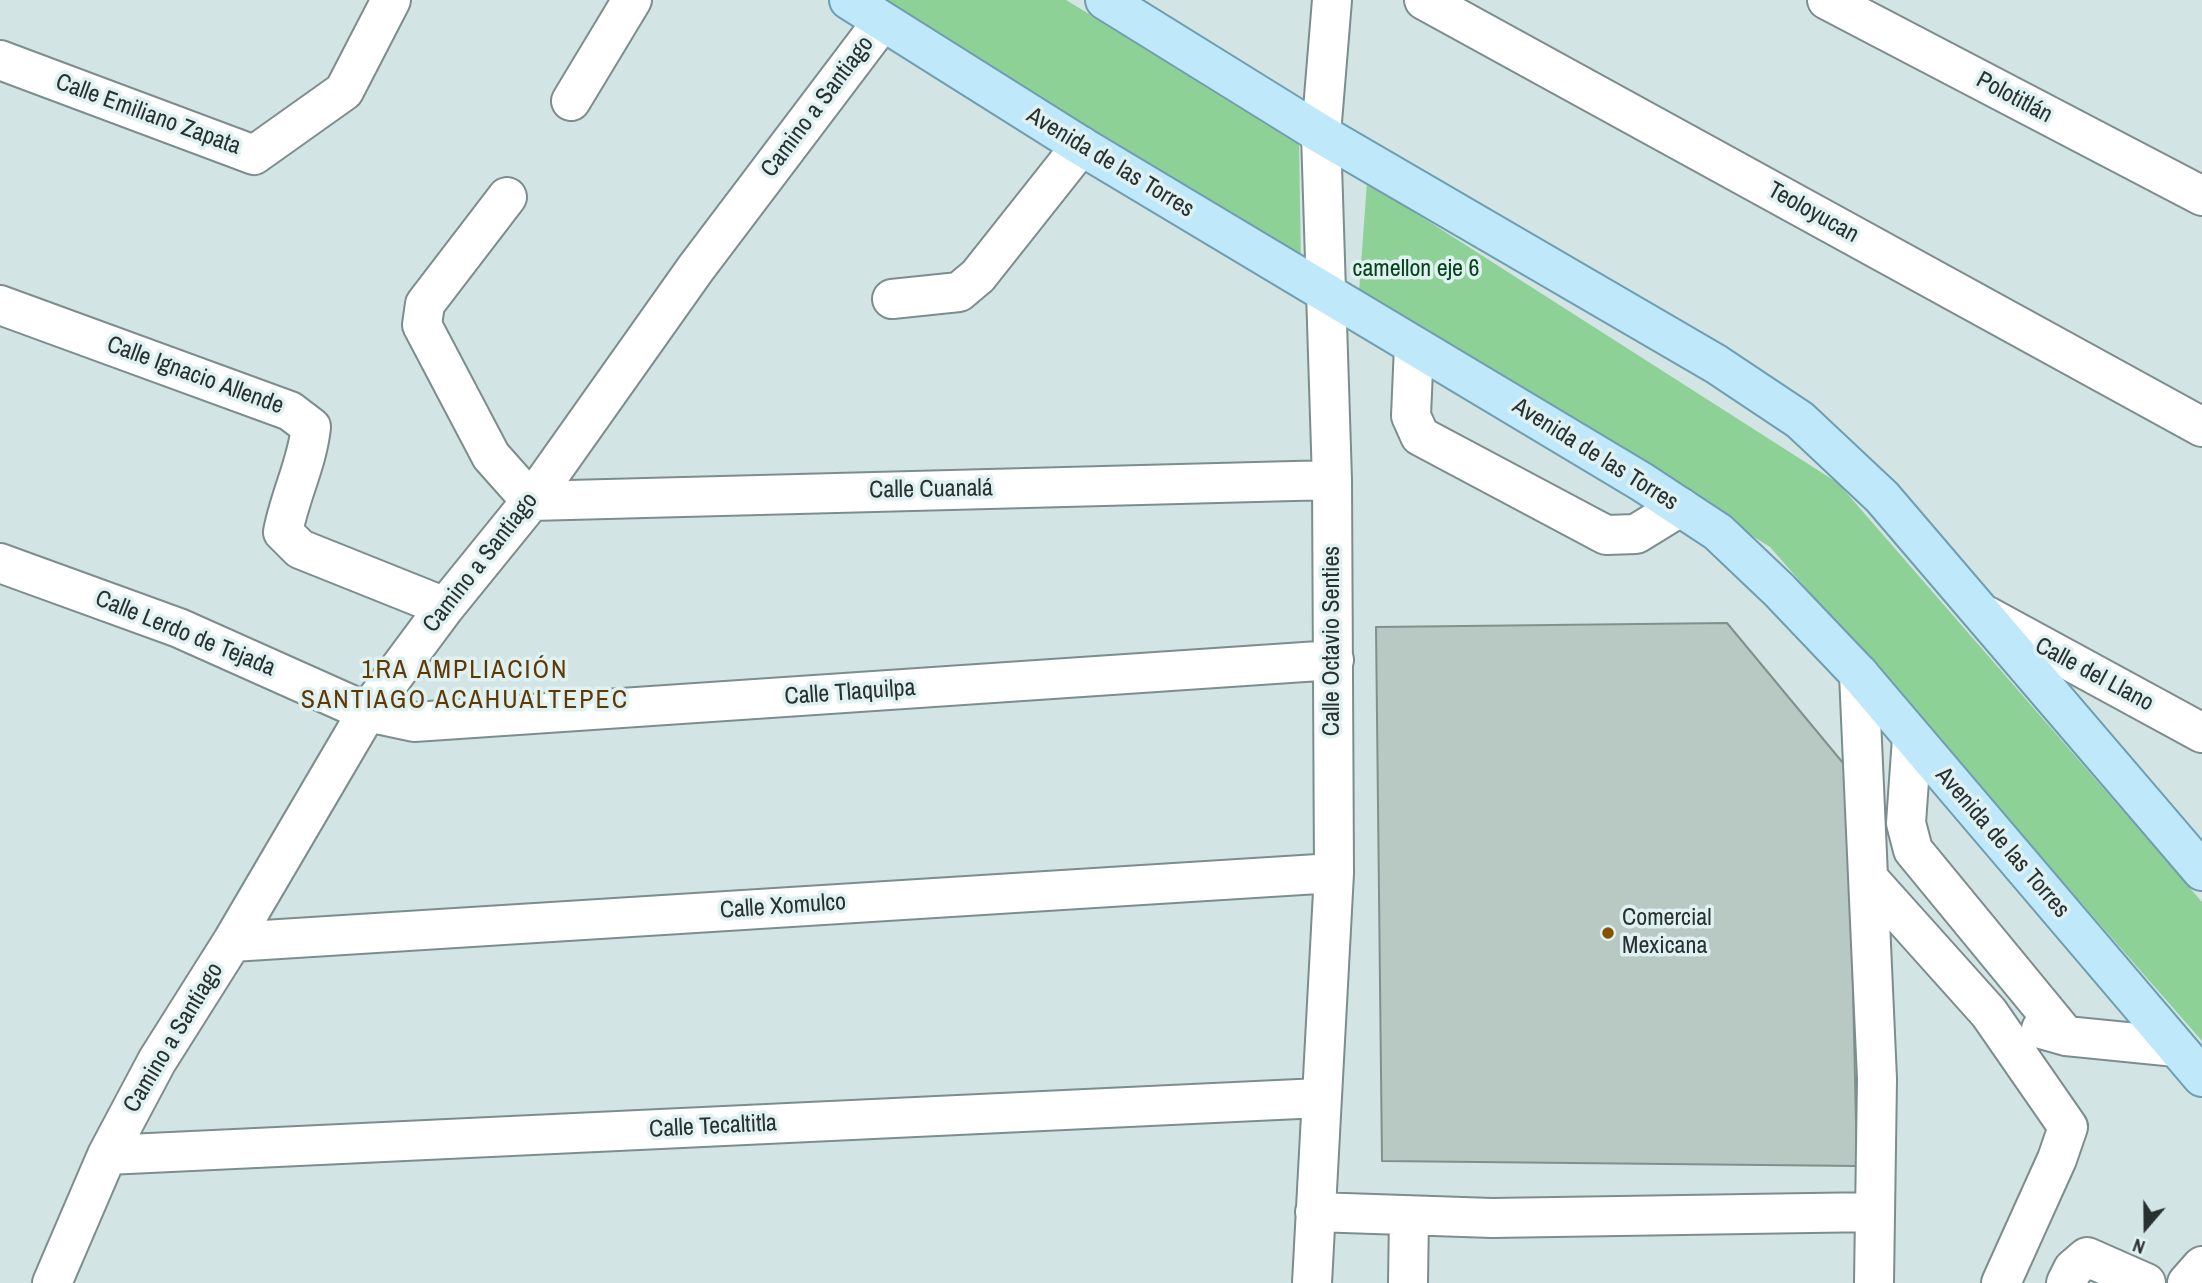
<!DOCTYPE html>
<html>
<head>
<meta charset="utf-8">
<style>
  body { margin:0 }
  #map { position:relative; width:2202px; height:1283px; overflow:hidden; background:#d3e4e5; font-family:"Archivo Narrow",sans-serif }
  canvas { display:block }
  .north { position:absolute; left:2111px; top:1192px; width:70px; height:70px; -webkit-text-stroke:5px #e0f1f2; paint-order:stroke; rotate:200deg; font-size:19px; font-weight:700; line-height:28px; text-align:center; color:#293030 }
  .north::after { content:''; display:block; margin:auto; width:24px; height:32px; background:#293030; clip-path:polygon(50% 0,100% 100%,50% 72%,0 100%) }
</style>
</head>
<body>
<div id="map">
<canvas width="2202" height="1283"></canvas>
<div class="north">N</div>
</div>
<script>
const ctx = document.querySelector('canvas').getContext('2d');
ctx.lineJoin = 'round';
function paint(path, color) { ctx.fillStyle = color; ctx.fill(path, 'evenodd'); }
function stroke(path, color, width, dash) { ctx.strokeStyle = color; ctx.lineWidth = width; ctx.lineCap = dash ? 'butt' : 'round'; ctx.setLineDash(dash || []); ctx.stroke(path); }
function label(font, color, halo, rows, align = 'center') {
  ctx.font = font + ' "Archivo Narrow",sans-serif'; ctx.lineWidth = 7; ctx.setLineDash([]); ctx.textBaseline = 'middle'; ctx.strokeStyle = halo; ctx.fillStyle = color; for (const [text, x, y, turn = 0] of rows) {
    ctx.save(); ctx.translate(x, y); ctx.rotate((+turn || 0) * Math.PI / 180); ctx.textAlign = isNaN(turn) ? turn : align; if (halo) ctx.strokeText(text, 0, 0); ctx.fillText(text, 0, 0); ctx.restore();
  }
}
paint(new Path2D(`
  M878,0H1066L1299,141L1301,267Z
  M1367,182L1838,483L2202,902V1041L1770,547L1359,292Z`), '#8ed197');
const building = new Path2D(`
  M1727,623L1848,769L1857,1166L1382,1161L1376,627Z`);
paint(building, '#b8c8c3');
stroke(building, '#81908b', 2);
const minor = new Path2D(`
  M1424,0L2202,427
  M1827,0L2202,196
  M0,60L254,155L344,91L391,0
  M571,101L632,0
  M507,197L425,304L422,325L491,456L531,501L1332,480
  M892,299L959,292L978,276L1081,146
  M0,305L290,411L311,427C307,464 290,495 283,532L300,549L445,607
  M1414,346L1411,416L1420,436L1606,535L1636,534L1680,507
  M0,563L179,628L367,712L414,722L1334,660
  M1987,616L2202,733
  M1859,674L1877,1079L1874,1283
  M1912,738L1906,823L1913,850L2066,1036
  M1868,878L1989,1013L2068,1127L2057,1159L2001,1283
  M232,942L1334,873
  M2041,1029L2066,1036L2176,1047
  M107,1155L1320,1098
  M1315,1212L1492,1218L1874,1212
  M52,1283L107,1155L157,1061L232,942L367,712L445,607L531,501L696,268L882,22
  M1312,1283L1334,873L1332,480L1321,134L1332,0
  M1408,1283L1409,1216
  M2066,1283L2073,1269L2087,1257L2146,1283
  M2187,1283L2202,1266`);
const major = new Path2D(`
  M849,0L1081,146L1642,482L1718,532L1779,590L1859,674L2202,1077
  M1105,0L1321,134L1716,364L1800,420L1882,497L2202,871`);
stroke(minor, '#7d8d8e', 42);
stroke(major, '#6f9eb1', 42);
stroke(minor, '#fff', 38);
stroke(major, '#bfe8fa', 38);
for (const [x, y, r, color] of [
  [1608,933,7,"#875300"]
]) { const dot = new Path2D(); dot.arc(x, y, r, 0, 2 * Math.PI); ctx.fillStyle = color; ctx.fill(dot); stroke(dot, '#e0f1f2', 2.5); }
label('24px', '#293030', '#e0f1f2', [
  ["Polotitlán",2014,98,28],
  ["Camino a Santiago",818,107,-53],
  ["Calle Emiliano Zapata",148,115,20],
  ["Avenida de las Torres",1110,163,31],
  ["Teoloyucan",1813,213,29],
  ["Calle Ignacio Allende",195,376,20],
  ["Avenida de las Torres",1595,455,32],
  ["Calle Cuanalá",931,490,-1],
  ["Camino a Santiago",481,563,-52],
  ["Calle Lerdo de Tejada",185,634,22],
  ["Calle Octavio Senties",1333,641,-90],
  ["Calle del Llano",2094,675,28],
  ["Calle Tlaquilpa",850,693,-4],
  ["Avenida de las Torres",2002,843,49],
  ["Calle Xomulco",783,907,-4],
  ["Camino a Santiago",174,1038,-59],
  ["Calle Tecaltitla",713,1127,-3]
]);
label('24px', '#044418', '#e0f1f2', [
  ["camellon eje 6",1416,270]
]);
label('24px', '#293030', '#e0f1f2', [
  ["Comercial",1622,919],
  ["Mexicana",1622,947]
], 'left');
ctx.letterSpacing = '2px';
label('26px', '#5e3905', '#e0f1f2', [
  ["1RA AMPLIACIÓN",465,671],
  ["SANTIAGO ACAHUALTEPEC",465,701]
]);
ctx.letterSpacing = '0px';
</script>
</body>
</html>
